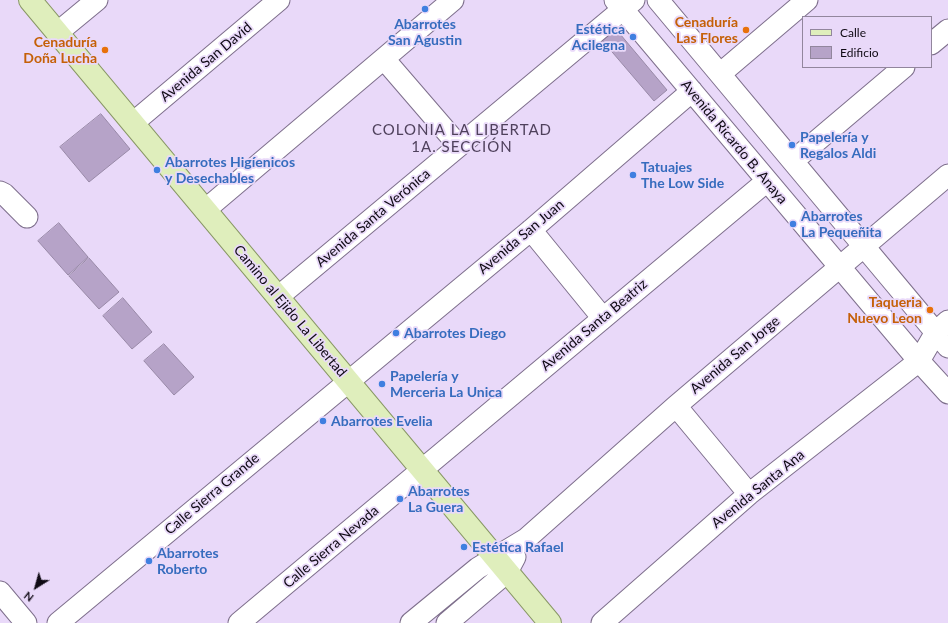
<!DOCTYPE html>
<html>
<head>
<meta charset="utf-8">
<style>
  body { margin:0 }
  #map { position:relative; width:948px; height:623px; overflow:hidden; background:#e9d9f9; font-family:Lato,sans-serif }
  canvas { display:block }
  .legend { position:absolute; left:802px; top:16px; width:130px; height:52px; box-sizing:border-box; background:#e9d9f9; border:1px solid #92869d; margin:0; padding:5px 7px; list-style:none; font-size:12px; color:#0f0a14 }
  .legend li { display:flex; align-items:center; gap:8px; height:20px }
  .legend b { width:20px; border:1px solid #92869d }
  .north { position:absolute; left:16px; top:567px; width:40px; height:40px; -webkit-text-stroke:3px #e9d9f9; paint-order:stroke; rotate:217deg; font-size:11px; font-weight:700; line-height:16px; text-align:center; color:#0f0a14 }
  .north::after { content:''; display:block; margin:auto; width:14px; height:18px; background:#0f0a14; clip-path:polygon(50% 0,100% 100%,50% 72%,0 100%) }
</style>
</head>
<body>
<div id="map">
<canvas width="948" height="623"></canvas>
<ul class="legend">
<li><b style="height:5px;background:#dfeebc"></b>Calle</li>
<li><b style="height:11px;background:#b6a3c8"></b>Edificio</li>
</ul>
<div class="north">N</div>
</div>
<script>
const ctx = document.querySelector('canvas').getContext('2d');
ctx.lineJoin = 'round';
function paint(path, color) { ctx.fillStyle = color; ctx.fill(path, 'evenodd'); }
function stroke(path, color, width, dash) { ctx.strokeStyle = color; ctx.lineWidth = width; ctx.lineCap = dash ? 'butt' : 'round'; ctx.setLineDash(dash || []); ctx.stroke(path); }
function label(font, color, halo, rows, align = 'center') {
  ctx.font = font + ' Lato,sans-serif'; ctx.lineWidth = 3.5; ctx.setLineDash([]); ctx.textBaseline = 'middle'; ctx.strokeStyle = halo; ctx.fillStyle = color; for (const [text, x, y, turn = 0] of rows) {
    ctx.save(); ctx.translate(x, y); ctx.rotate((+turn || 0) * Math.PI / 180); ctx.textAlign = isNaN(turn) ? turn : align; if (halo) ctx.strokeText(text, 0, 0); ctx.fillText(text, 0, 0); ctx.restore();
  }
}
const building = new Path2D(`
  M615,28L667,90L654,101L601,39Z
  M101,114L130,149L89,182L60,147Z
  M59,223L88,257L68,275L38,241Z
  M89,258L119,292L99,309L69,276Z
  M123,298L152,332L132,349L103,316Z
  M164,344L194,377L174,395L144,361Z`);
paint(building, '#b6a3c8');
stroke(building, '#9889a7', 1);
const minor = new Path2D(`
  M615,0L919,361L948,393
  M658,0L948,347
  M57,33L97,0
  M931,44L948,30
  M384,59L459,146
  M720,74L807,0
  M133,123L279,0
  M793,161L904,67
  M0,192L4,194L27,217
  M205,210L453,0
  M531,230L602,317
  M278,297L634,0
  M676,406L749,494
  M0,592L26,623
  M58,623L531,230L692,91
  M239,623C416,477 590,327 767,181
  M411,623L478,568L526,539L676,406L948,175
  M447,623L507,572L515,557
  M602,623L749,494L919,361L936,332L948,321`);
const major = new Path2D(`
  M30,0L550,623`);
stroke(minor, '#7e6f8c', 23);
stroke(major, '#889765', 24);
stroke(minor, '#fff', 21);
stroke(major, '#dfeebc', 22);
for (const [x, y, r, color] of [
  [425,9,4,"#3f7fe0"],
  [746,30,4,"#e8710a"],
  [633,37,4,"#3f7fe0"],
  [105,50,4,"#e8710a"],
  [792,145,4,"#3f7fe0"],
  [157,170,4,"#3f7fe0"],
  [633,175,4,"#3f7fe0"],
  [793,224,4,"#3f7fe0"],
  [930,310,4,"#e8710a"],
  [396,333,4,"#3f7fe0"],
  [382,384,4,"#3f7fe0"],
  [323,421,4,"#3f7fe0"],
  [400,499,4,"#3f7fe0"],
  [464,547,4,"#3f7fe0"],
  [149,561,4,"#3f7fe0"]
]) { const dot = new Path2D(); dot.arc(x, y, r, 0, 2 * Math.PI); ctx.fillStyle = color; ctx.fill(dot); stroke(dot, '#e9d9f9', 1.5); }
label('bold 14px', '#c56008', '#e9d9f9', [
  ["Cenaduría",738,22],
  ["Las Flores",738,38],
  ["Cenaduría",97,42],
  ["Doña Lucha",97,58],
  ["Taqueria",922,302],
  ["Nuevo Leon",922,318]
], 'right');
label('bold 14px', '#366cbe', '#e9d9f9', [
  ["Abarrotes",425,24,"center"],
  ["San Agustin",425,40,"center"],
  ["Estética",625,29,"right"],
  ["Acilegna",625,45,"right"],
  ["Papelería y",800,137],
  ["Regalos Aldi",800,153],
  ["Abarrotes Higíenicos",165,162],
  ["y Desechables",165,178],
  ["Tatuajes",641,167],
  ["The Low Side",641,183],
  ["Abarrotes",801,216],
  ["La Pequeñita",801,232],
  ["Abarrotes Diego",404,333],
  ["Papelería y",390,376],
  ["Merceria La Unica",390,392],
  ["Abarrotes Evelia",331,421],
  ["Abarrotes",408,491],
  ["La Guera",408,507],
  ["Estética Rafael",472,547],
  ["Abarrotes",157,553],
  ["Roberto",157,569]
], 'left');
label('14px', '#0f0a14', '#e9d9f9', [
  ["Avenida San David",206,62,-40],
  ["Avenida Ricardo B. Anaya",734,142,50],
  ["Avenida Santa Verónica",373,218,-40],
  ["Avenida San Juan",521,237,-40],
  ["Camino al Ejido La Libertad",290,311,50],
  ["Avenida Santa Beatriz",594,325,-40],
  ["Avenida San Jorge",735,355,-40],
  ["Avenida Santa Ana",758,489,-39],
  ["Calle Sierra Grande",212,494,-40],
  ["Calle Sierra Nevada",331,547,-40]
]);
ctx.letterSpacing = '1px';
label('15px', '#4f415c', '#e9d9f9', [
  ["COLONIA LA LIBERTAD",462,130],
  ["1A. SECCIÓN",462,147]
]);
ctx.letterSpacing = '0px';
</script>
</body>
</html>
